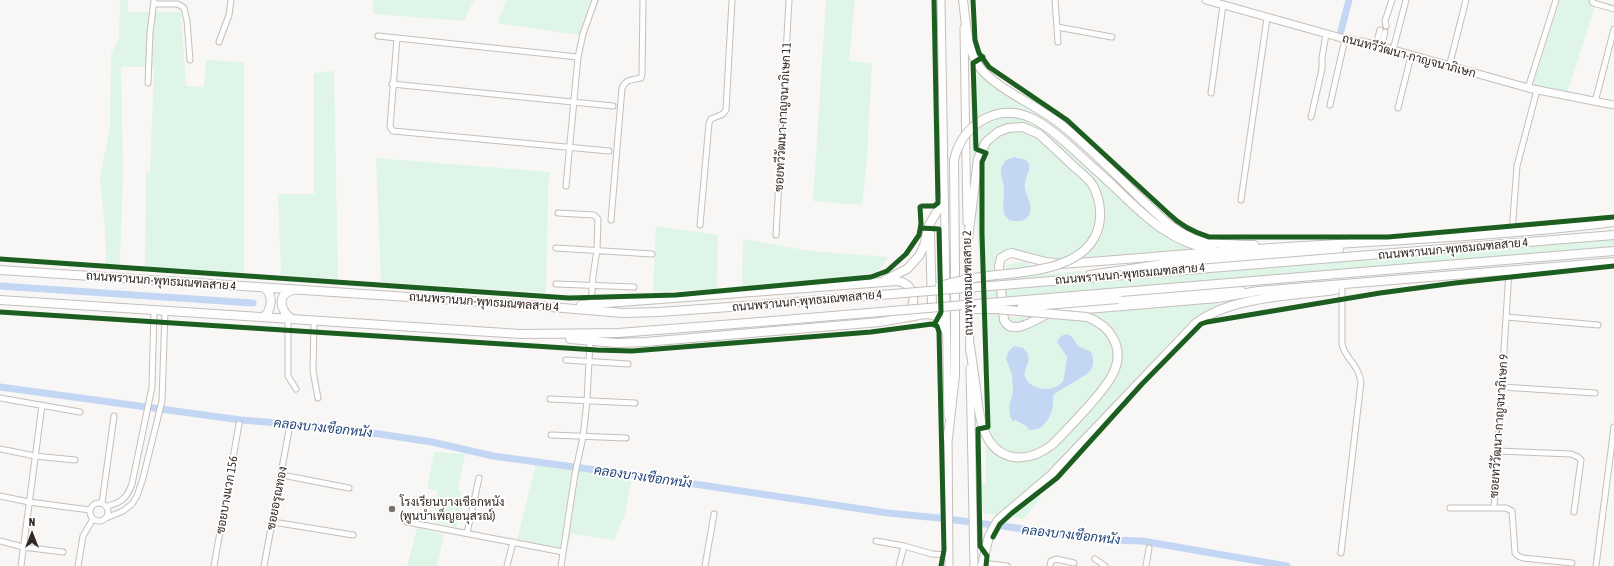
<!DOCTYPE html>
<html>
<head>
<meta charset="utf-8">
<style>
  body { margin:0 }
  #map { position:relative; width:1614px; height:566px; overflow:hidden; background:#f9f7f5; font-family:"Asap Condensed",sans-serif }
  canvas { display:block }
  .north { position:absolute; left:12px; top:514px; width:40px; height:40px; -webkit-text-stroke:3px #fff; paint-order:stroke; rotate:0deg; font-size:11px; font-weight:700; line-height:16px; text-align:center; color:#322823 }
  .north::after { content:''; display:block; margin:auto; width:14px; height:18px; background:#322823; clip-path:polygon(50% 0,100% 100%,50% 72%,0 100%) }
</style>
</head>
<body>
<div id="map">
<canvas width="1614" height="566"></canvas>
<div class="north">N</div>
</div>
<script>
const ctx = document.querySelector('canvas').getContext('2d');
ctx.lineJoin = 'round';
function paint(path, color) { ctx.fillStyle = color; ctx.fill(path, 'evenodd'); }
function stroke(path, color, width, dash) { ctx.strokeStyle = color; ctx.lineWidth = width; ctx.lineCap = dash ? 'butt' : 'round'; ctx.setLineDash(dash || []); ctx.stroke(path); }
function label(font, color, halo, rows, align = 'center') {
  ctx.font = font + ' "Asap Condensed",Sarabun,sans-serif'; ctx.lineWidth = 3.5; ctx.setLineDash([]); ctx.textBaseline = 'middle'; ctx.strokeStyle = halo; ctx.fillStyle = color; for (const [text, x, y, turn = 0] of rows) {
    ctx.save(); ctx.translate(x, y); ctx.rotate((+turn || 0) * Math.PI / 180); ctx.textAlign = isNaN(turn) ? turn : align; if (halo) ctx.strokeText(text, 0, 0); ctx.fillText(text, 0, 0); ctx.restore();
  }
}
paint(new Path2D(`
  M120,0H128V12H181L186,86L204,87L206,60L244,62V273L145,267L146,173H150L154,67H121L123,172L120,264H106L105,229L100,177L110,128L111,54L119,37Z
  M373,0H474L464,21L373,14Z
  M507,0H592L579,35L497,23Z
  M826,0H855L849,61L872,63L867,158L862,205L813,201Z
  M1560,0H1597L1567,93L1533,84Z
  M974,65L977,70L987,80L1046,120L1055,136L1118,195L1170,240L1200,250L1069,262L1010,249L1002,253L996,263L999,318L1218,301L1219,305L1189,322L1038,484L1041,498L1024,519L983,513L981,484H986L985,390L980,271L972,156L971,68Z
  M334,71L338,279L281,275L278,194H314V73Z
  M376,158L550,172L548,190L546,293L381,282Z
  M656,226L718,235L717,289L653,292Z
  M1614,230V256L1046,302L1040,310L1006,315V265L1026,261L1044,274L1573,235Z
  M743,239L810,251L889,257L877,272L846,277L742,287Z
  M434,452L465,454L458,490L461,491L457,527L433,522L437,491L427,489Z
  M536,463L633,471L625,514L614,540L572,534L566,553L517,540Z
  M417,528L444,534L437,566H407Z`), '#dff5e8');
paint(new Path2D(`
  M1014,157L1026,160C1034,168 1026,174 1025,183C1023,193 1033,202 1030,213C1028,217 1026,220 1021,221C998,224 1004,203 1004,190C1004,182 1000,175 1001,168L1006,160Z
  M1067,334L1072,337L1078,346L1091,352C1095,360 1094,368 1087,374L1054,394C1052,399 1054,405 1052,410C1049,422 1039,433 1027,429L1028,427L1015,420L1013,422L1010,416L1009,406L1013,392L1012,375L1006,358L1009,351L1014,346L1023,348C1036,361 1022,367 1025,377C1031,391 1054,393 1063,381C1064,379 1067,360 1067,357L1057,342L1061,336Z`), '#c3d7f5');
stroke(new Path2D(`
  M1341,31L1349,0
  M0,286L253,303
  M0,387L241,420L326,427L379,434L432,442L493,456L641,476L888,513L939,518L1110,540L1142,541L1287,566`), '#c3d7f5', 7);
const street = new Path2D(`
  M1055,0L1058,42
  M1592,0L1593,3L1614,9
  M154,4H178L184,8L187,21L190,60
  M1386,26L1385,21L1392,0
  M1057,27L1112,37
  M378,36L578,57
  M397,38L390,127L393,131L609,151
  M219,42L229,15L231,0
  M1376,45L1380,30
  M1381,47L1385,32
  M1393,50L1406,0
  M1449,67L1466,0
  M148,83L150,33L154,0
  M392,84L613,106
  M1528,88L1556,0
  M1211,93L1223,5
  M1595,102L1614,29
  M1330,105L1345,39
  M1398,108L1411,56
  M1311,117L1322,69V58L1326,34
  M566,186L578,57L583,34L595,0
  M1241,200L1267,18
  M558,213L594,215L598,219L597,250L593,276L591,305
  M611,220L622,88C626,79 632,80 641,78L642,74L643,0
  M700,225L709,123L711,119L723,114L726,110L732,0
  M1512,232L1517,166L1537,90
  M776,235L789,0
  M556,248L652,254
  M1509,271L1494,508H1506L1512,511L1515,553L1518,556L1523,558L1572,563
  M556,284L634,287
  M1506,317L1598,325
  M288,319V376L296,389
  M314,321L313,371L318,398
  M566,360L628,364
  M1502,387L1595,393
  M0,398L80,412
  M550,399L635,403
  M551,435L626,438
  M0,449L35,456L75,460
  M1498,451L1571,454L1578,457L1581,460L1574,512
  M282,475L349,488
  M0,496L29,502L90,510
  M90 512a9 9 0 1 1 18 0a9 9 0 1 1-18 0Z
  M102,503L114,416
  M107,506C121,503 127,498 132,484L152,387L154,310
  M1450,508H1494
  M106,518L123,511L132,504L137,496L143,478L162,401L165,311
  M273,522L353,535
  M407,522L563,552
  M467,533L479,478
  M0,541L23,547L63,552
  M876,541L904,546L932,554L949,555
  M1341,553L1361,382C1358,363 1345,359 1342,344V289
  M1095,559L1105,566
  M982,563L1007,566
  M21,566L42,405
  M78,566L83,536L93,519
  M214,566L239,424
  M264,566L289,430
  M507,566L513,542
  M561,566L575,474L583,437L587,401L590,341
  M705,566L714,514
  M899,566L904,546
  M1050,566L1051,561L1056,559L1074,563
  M1146,566L1149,548
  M1596,566L1614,427`);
const secondary = new Path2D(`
  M941,0L948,416
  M1206,0L1345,39L1376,45L1528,88L1614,105
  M964,28L967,222
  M967,234L970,352
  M970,368L974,566
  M948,432L949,566`);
const primary = new Path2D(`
  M963,0C966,21 966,46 978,65C995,89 1035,104 1059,123C1088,145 1114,173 1141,199C1155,212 1169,227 1186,235C1207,246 1232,244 1254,245
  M1107,180C1138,209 1167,243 1212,249
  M1614,222C1510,235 1405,240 1301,246C1221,251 1142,258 1062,264L1046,262L1012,253L1008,254L1001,258L999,266L1004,320C1012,337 1036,319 1047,314C1053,312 1058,312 1063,311L1218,298L1258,291L1614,262
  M930,234L932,305L935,314
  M968,239L978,159L986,142L998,132L1008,128L1023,127L1039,134
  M0,270L515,304L623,313L659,312L758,305
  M1090,275L1164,264L1339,249
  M885,280L907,269L919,256L924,246L929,225L944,200
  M1118,299L1223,291H1241
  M0,300L521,334L618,333L760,322
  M581,305L897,281C914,283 919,302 906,313
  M263,317C272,311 274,294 264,288
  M292,319C280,311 276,294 293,290
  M570,339L617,343L645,342L880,322L925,314L934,315L938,318L946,331
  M970,346C972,361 974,375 976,389C979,415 982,451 1013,457C1028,459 1042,453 1053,444
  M948,438L955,375V267
  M982,566L989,536L998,520L1051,475L1196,323C1233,296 1291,296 1335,290`);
stroke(street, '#c4bfbb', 7);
stroke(secondary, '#c4bfbb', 9);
stroke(primary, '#c4bfbb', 10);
stroke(street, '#fefefe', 5);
stroke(secondary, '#fefefe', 7);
stroke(primary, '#fefefe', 8);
const primaryBridge = new Path2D(`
  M955,267L954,160C958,143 966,130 981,121C1017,99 1047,125 1073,149C1084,159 1095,169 1107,180
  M940,286C956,281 972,278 988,276C1024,272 1089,271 1099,225C1102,212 1099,196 1092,184C1087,177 1079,171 1072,165C1061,154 1050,144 1039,134
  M758,305L1614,235
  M1022,307L1118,299
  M966,309H1000
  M996,309L1087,317C1098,321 1107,327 1113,338C1128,365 1104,388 1087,408C1076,420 1065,432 1053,444
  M760,322L1614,251`);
stroke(primaryBridge, '#c4bfbb', 10, []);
stroke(primaryBridge, '#fefefe', 8);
stroke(new Path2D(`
  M973,0L975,40L979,53L989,67L1067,120L1169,214C1181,226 1193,232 1209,237H1388L1614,217
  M983,57L973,63L976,149L986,153L982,162V234L988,427L978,429L980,546L987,556L986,566
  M921,228L939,229L941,312L934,325
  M0,259L569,298L676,295L871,277L887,271L906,254L919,235L921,224L920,207L922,206H934L938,203L934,0
  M0,312L597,350L632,351L871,332L932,324L937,326L939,332L944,550L941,566
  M993,537L1000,524L1012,513L1057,478L1142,384L1201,324L1207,322L1380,293L1455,283L1614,266`), '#1b5e20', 5);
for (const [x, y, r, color] of [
  [392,509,4,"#78706c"]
]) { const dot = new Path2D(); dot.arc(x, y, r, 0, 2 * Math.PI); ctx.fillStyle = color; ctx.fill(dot); stroke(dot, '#fff', 1.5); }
label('12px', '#322823', '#fff', [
  ["ถนนทวีวัฒนา-กาญจนาภิเษก",1409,56,15],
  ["ซอยทวีวัฒนา-กาญจนาภิเษก 11",783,117,-87],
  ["ถนนพรานนก-พุทธมณฑลสาย 4",1453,249,-5],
  ["ถนนพรานนก-พุทธมณฑลสาย 4",1130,274,-5],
  ["ถนนพรานนก-พุทธมณฑลสาย 4",161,281,4],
  ["ถนนพุทธมณฑลสาย 2",968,283,-91],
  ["ถนนพรานนก-พุทธมณฑลสาย 4",807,301,-5],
  ["ถนนพรานนก-พุทธมณฑลสาย 4",484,302,4],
  ["ซอยทวีวัฒนา-กาญจนาภิเษก 9",1499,426,-86],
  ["ซอยบางแวก 156",227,495,-80],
  ["ซอยอรุณทอง",277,498,-79]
]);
label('12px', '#322823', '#fff', [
  ["โรงเรียนบางเชือกหนัง",400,502],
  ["(พูนบำเพ็ญอนุสรณ์)",400,516]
], 'left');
label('italic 13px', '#1f4278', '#fff', [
  ["คลองบางเชือกหนัง",323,428,6],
  ["คลองบางเชือกหนัง",643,477,8],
  ["คลองบางเชือกหนัง",1071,535,6]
]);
</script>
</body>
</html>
